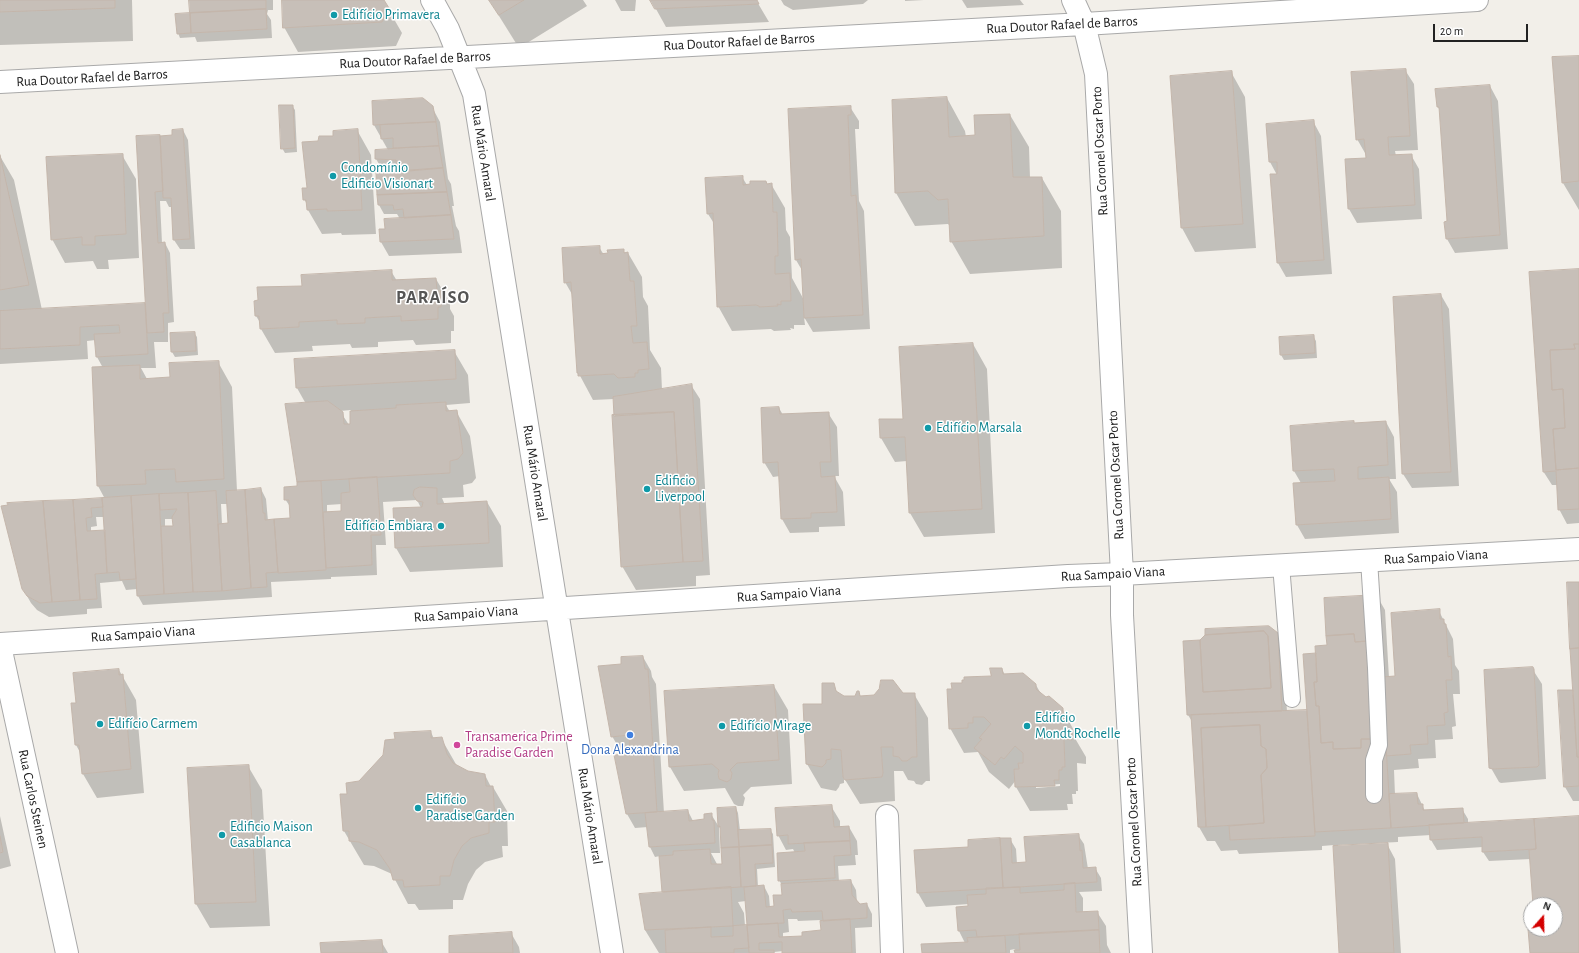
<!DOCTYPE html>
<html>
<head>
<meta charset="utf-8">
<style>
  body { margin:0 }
  #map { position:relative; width:1579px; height:953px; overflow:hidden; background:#f2efe9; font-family:"Alegreya Sans",sans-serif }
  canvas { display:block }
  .north { position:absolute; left:1523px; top:897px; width:40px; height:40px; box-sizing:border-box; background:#fff; border:1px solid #a7a7a7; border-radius:50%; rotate:20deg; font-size:11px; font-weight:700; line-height:16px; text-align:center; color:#222 }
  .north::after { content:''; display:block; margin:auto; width:14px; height:18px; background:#d40000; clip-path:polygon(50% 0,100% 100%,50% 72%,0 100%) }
  .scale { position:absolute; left:1433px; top:24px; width:95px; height:18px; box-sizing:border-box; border:2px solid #222; border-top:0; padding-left:5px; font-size:12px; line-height:14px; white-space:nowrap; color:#222; -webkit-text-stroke:3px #fff; paint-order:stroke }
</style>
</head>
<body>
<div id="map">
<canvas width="1579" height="953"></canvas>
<div class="north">N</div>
<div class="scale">20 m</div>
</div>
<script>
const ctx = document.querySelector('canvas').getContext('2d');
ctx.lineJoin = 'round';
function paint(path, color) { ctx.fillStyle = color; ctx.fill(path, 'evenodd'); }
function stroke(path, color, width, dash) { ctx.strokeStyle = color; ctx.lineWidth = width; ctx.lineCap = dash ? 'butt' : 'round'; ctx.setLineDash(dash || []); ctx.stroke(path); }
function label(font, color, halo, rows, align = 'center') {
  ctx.font = font + ' "Alegreya Sans",sans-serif'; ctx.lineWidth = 3; ctx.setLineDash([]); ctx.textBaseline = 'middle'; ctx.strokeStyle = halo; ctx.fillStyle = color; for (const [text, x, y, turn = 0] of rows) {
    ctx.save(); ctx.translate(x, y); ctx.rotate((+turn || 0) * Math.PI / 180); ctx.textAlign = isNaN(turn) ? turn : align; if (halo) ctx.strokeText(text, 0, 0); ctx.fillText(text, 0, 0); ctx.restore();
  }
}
paint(new Path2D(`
  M0,0H132L133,41L0,45Z
  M191,0H273V10H268L267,14L271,20L272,38L197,42L195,37L180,38L178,33L191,14Z
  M283,0H383L402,33L396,46L298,52L284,27Z
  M489,0H583L587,6L519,48Z
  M615,0H636L635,11H621Z
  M651,0H756L769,22L666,27Z
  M781,0H868L863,4L793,10L784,5Z
  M905,0H924L905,1Z
  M962,0H1020L1024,5L967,8Z
  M1579,57V210L1563,183L1553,58Z
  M1405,70L1414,84L1418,150L1395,151L1396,156L1411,155L1419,169L1422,219L1357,223L1349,209L1346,160L1367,159L1366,153H1365L1357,139Z
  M1231,72L1245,97L1256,248L1195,252L1182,228Z
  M1490,86L1498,101L1508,249L1455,253L1447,239L1448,222L1440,111L1438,107L1436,90Z
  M947,98L965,131L966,137L976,136L1010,115L1029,147L1030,178H1042L1061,211L1062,268L970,274L951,241L950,226L948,224L915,226L896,193Z
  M292,106L295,110L297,152L285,153L282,148Z
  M432,107L440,122L448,179L451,184L454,206H452L456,226L459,231L462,253L389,256L381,242L380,230H386L400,219L397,214H384L379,205L398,173V170H394L393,168L382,169L376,159L388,150L374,125Z
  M850,107L859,121V129H855L859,201L864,211L870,329L813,332L804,317L805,325H794V329L790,328L791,330L774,331L771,329L732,331L718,306L715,225L708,214L742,177L747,185L766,182L768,185L771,184L785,208L786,230L790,237L792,278L804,300L803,272L796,260Z
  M1313,121L1321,136L1332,274L1286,277L1278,263L1277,175L1270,162Z
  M183,130L188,140L195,249H180L174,240L173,207H169L166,201H160L162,243H165L170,253L174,322L168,323V342H154L156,368H141L147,379L171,378L218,362L232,387L237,491L261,489L266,499L268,521L291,519V508L285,499L298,487V482L286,405L306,404L297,388L296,360L454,351L468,375L470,403L446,405L450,412L456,411L470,436L476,478L472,483L463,485L464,497L442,498L445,505L487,502L501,526L503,567L410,572L396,548L421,508L417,500L383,502L386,545H376L377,575L331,577V579L271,582L272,597L143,605L138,596L137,589L126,590L122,581L100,583L102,608L87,609V614L49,617L37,610L31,603L23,589L2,507L105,499L98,486L93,368H103L97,357L96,340L87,341L88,359L0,364V156L14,180L42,310L146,304L137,137L173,136ZM351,410V425H349L340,411ZM221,504H228L229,524H222ZM342,504V512L327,513V505ZM96,517H105L106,531L91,532V527L97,526ZM165,519H173L174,527H165Z
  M357,130L371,155L376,234L342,235L341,233L322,234L308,210V206L304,199L319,142Z
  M122,155L136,179L139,258L108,260L109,269H97L93,261L65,263L52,239Z
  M599,247L604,255L623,250L625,253H628L642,277L643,297L648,306L650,350L661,368L662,390L691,385L700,399L710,575L696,576V586L636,590L622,566L614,399L593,400L578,372L573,296L565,282Z
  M1579,270V523L1567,524L1559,509L1558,485H1552L1543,471Z
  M391,271L397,281L436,279L450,303V309L454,316V331H451V343L416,345L413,340L378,342V347L352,348L350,344L312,346L313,351L275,353L261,329V324L256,316L303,287Z
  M1441,295L1449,309L1459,486L1412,488L1403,474L1394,298Z
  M194,333L197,337L198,355L175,357L172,352L171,334Z
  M1313,336L1316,341L1317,358L1284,360L1281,355Z
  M973,344L987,369L995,533L924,537L910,513L907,461L895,462L881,438L880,420L904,419Z
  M779,408L783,415L828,413L837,427L839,476H834L843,492L845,526L819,527V532L790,533L782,519L780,476L773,477L764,462Z
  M1386,422L1394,437L1396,479H1389L1397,492L1399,533L1305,539L1297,525L1295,484L1301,483L1294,471L1355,424Z
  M1579,583V801H1573L1565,787L1574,690Z
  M1377,596L1385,610L1389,678L1396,677L1439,611L1453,639L1455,665L1459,671L1460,694H1453L1456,726L1452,727L1453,739L1435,740L1436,758L1418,759L1419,768L1394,770L1395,795L1417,794L1425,811L1462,809L1468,819V824L1579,817V953H1531L1535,929H1555V905H1534L1531,859L1489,861L1483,852V847L1437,850L1431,840V835L1398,837V842L1338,845V847L1387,844L1395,859L1401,953H1340L1334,845L1322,846V850L1239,854L1237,850L1221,851L1215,841H1207L1199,827L1193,723L1188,715L1184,642L1277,634L1283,644L1287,712L1308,711L1317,654L1328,646Z
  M643,657L651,671L652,677L656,684L664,813L688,811L693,821L705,820L711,814L719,827L718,809L736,808L738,813L740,831L770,830L773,834L775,867L757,869L758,887L764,886L769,896L770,908L775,907L783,896L782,885L779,880L795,853L793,849L786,850L778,835L831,806L840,821V828L849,827L857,841L858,855H855L856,865L838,866L839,882L851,881L856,890L857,902L860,905L867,904L872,914V927L855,928L856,953H783V951L774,952L775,953H659L645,930L663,893L660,856L655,857L650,847L648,827L635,828L627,814L615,756L631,755V750H620L612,736L622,665ZM719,827L722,831L724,865L717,864L711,853H720ZM746,901L748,926H745L744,913L738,902ZM788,919H797L798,921L821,920L822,931L803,937L783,938V933L789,932Z
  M1002,669L1005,675L1036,685L1041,694L1062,709L1076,734V740L1086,757V764L1077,763L1078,791H1076V794H1072L1073,804H1067L1068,810L1030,811L1016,787V780L1009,789L989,772L978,752L964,753L950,728L953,690L963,684L992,677ZM1060,784V786L1036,788V786Z
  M119,670L136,700L144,793L97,798L83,774L81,754L76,745L77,704Z
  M1533,670L1542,684L1546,779L1501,783L1499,782L1491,768Z
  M833,684L838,694L844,697H856L858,692L861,697L914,694L928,718L930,781H926L922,785L916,784L914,781L908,780L903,771H894L895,801L860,804L844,778V783L840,784L839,787L836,791L821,788L807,764L823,705Z
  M774,686L788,710L792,784L751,787L743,795L745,798L743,806H738L734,804L725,788L684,791L670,767L665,692Z
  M431,732L434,739L441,738L457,766L464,771L485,775L491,787H493L507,811L508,846H502L503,857L485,862L476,870L468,884L463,900H453V909L419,910L415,904H408L392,874L374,866L364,865L344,831L348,795L360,782Z
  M248,766L262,790L270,926L210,928L196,904L188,769Z
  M0,816L11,866L0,869Z
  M1078,835L1084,844L1088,869L1095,868L1101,878L1102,891L1079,892L1083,898V912H1097L1106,926L1107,945L1111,953H1016L1015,949L1010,950V953H923L965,943L959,931L957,908L969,907V904L926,907L918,893L969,848L1010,839L1016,849L1017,864L1027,863Z
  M511,933L519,947L520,953H450Z
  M381,941L388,953H322Z`), '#0003');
const building = new Path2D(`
  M0,0H115V8L0,12Z
  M189,0H266V9L190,13Z
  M282,0H384L389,8L382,22L283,28Z
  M489,0H524L499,15Z
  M650,0H757L759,4L655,9Z
  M266,9L267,29L191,33L190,13Z
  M190,13L191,33L177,34L175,14Z
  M1579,56V181L1562,183L1552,57Z
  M1406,69L1410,136L1388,137L1389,155L1412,154L1415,205L1348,209L1345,159L1366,158L1364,139L1356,140L1351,72Z
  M1232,71L1243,224L1181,228L1170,76Z
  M1490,85L1500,235L1446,239L1444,222L1447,221L1439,107H1437L1435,89Z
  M947,97L949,137L975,135L974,115L1010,114L1013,177H1042L1044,236L950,242L948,199L938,200L928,191L895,193L892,100Z
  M423,98L433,106L436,122L373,125L372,101Z
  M279,105H293L295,148L281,149Z
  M851,106V115H848L851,196L856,195L863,315L804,318L801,259L795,260L788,109Z
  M1314,120L1324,260L1277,263L1270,174H1277V162H1269L1266,124Z
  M436,122L439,146L393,148V138L381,139L380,125Z
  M183,129L190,239L173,240L171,198H163L160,136L172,135V130Z
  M358,129L362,210L327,211V209L307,210L306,200H303L302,188H307L302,142L318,141L319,136H333V131Z
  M160,135L163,191L155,192L158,243L165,242L169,313H163L164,332L147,333L136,136Z
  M439,146L443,168L397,172L396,160L375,159V150Z
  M123,154L126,234L95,236V245H82V237L51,240L46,157Z
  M0,155L29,285L0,290Z
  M443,168L447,192L377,195L376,173Z
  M743,176V185L750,184V181H766L767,184L772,183L773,212H777L778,256H775V274L790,273L791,301H781V305L777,304L778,306L759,307V306L756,305L717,307L713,213L707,214L705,178Z
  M447,192L451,215L404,218L403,209L394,210L393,205H378L377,195Z
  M451,215L454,239L380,242L379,229H385L384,219Z
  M600,246V254L608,253L607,250L624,249V253L628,252L630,281H634L637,326H631L633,343L647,342L649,369L638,370V373H635V377L618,378L614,374L578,376V373H577L571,282L564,283L562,248Z
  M1579,269V344H1574L1575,349L1550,350L1552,390L1563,389L1565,428L1553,429L1556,470L1579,468V509L1558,510L1556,471L1543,472L1529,272Z
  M392,270V280L436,278L437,291H441V307H438V319L401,321V316L365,318V323L337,324V320L299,322V327L260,329L259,316H255L254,301L258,300L257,287L302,286L301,275Z
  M1441,294L1451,472L1402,474L1393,297Z
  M145,303L148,354L96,357L94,334L120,333L119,325L80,327V345L0,349V311Z
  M195,332L196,351L171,352L170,333Z
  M1314,335L1315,353L1280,355L1279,337Z
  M973,343L982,509L909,513L905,437L880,438L879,419H903L899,347Z
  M1574,344H1579V468L1556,470L1553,429L1565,428L1563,389L1552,390L1550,350L1575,349Z
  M455,350L456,379L296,388L294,359Z
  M219,361L224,479L176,482L175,469L145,470L146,484L97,486L92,367L140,365V379L170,377L169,363Z
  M692,384L703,561L683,562L674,412L614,416L613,397Z
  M328,401L343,412L344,424H350V411L396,408V405L446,402V411L457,410L463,453L458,459L450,461V473L297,482L285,404Z
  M779,407L780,414L829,412L831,462H820L821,477L835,476L837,512L811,513V518L781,519L778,462L763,463L761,408Z
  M674,412L683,562L621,567L612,415Z
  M1354,421V423L1386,421L1388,465L1358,467V479L1389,477L1391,519L1296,525L1293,483L1335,481L1334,469L1293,471L1290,426Z
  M377,477L381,535H371L372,565L326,568L323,512L341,511V493L350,492L349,479Z
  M321,481L326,570L278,573L274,519L290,518L289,500H284V487L297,486V482Z
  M420,487L437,488V504L487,501L489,543L395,548L393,508L422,507L423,502L417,501L413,495L414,490Z
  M261,488L263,513H265V520L274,519L278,572L266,573L267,587L251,588L245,490Z
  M245,490L251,588L222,591L218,524L228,523L226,491Z
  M216,491L222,591L193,592L188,493Z
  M188,493L193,592L164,594L161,526H173L172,517L177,509L160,510L159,494Z
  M159,494L164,594L137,596L131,496Z
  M131,496L136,579L120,580L119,572L107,573L102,498Z
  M102,498L103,507L91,508L92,517L86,518L87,531L105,530L107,573L95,574L97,599L80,600L73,500Z
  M73,500L80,600L52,602L43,501Z
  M43,501L52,602L40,603L27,596L22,589L1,506L8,505L7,503Z
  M1567,582H1579V648L1570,649Z
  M1377,595L1391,828L1315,832L1303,654L1316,653L1317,682H1314L1316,706H1319L1321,743L1333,742V749L1361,748V739H1372L1367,641L1355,642L1354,634L1326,636L1324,598Z
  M1440,609V619H1444V624H1446L1448,657L1451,656L1452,680H1446L1448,712L1444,713L1445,725L1427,726L1428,744L1410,745L1411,754L1386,756L1382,677L1395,676L1391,613Z
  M1269,626L1278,633L1282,711L1187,715L1183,641L1200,640L1203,692L1271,688L1268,636L1264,631L1205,635V629Z
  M1264,631L1268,636L1271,688L1203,692L1200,640L1205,635Z
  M1354,634L1355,642L1367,641L1372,739H1361V748L1333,749V742L1321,743L1319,706H1316L1314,682H1317L1315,646L1327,645L1326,636Z
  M1579,648V757H1577L1570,649Z
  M643,656L645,669H648L657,812L626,814L614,755L630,754L629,735L611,737L598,666L621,664V657Z
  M1533,667L1534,669L1539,765L1537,767L1493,769L1489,768L1484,670Z
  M990,668H1002L1003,674L1023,673L1036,684V689L1046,697L1049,696L1063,708L1064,731H1072V740L1064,739L1065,767H1062V770H1059V780H1054L1055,786L1015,787L1014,769H1019L1018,763H1023V753L1015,746L1004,759L1001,757L995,765L974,748L982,739L979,738L991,724L984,717H973V723H968V728L949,729L947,689H952L951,683H962V680H964V677L991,676Z
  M119,669V675L123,674L131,769L82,774L79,745H75L71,703H76L73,673Z
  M881,680H893L903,693H915L917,757H912L907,761H902L899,757L893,756V747H881L883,773L882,777L845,780L843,777L841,750L831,749V759L826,760V763L822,767L806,764L803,704H822V683H834L836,691L844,696H855L857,691H859L860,696L874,695L879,689Z
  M774,685L779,760L737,763L730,770L732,773L731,779L727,782L719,779L718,774L719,770L712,764L669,767L664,691Z
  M1558,690H1573L1577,757H1579V786L1564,787Z
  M1307,710L1315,836L1230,840L1229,826L1264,823L1261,775L1267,768L1266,749L1261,746L1260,725L1201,728L1206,827H1198L1191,715Z
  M1260,725L1261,746L1266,749L1267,768L1261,775L1264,823L1206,827L1201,728Z
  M431,731V738L442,737L447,754L453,763L468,771L485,774L486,786H493L495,822H489V833L471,838L462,846L454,860L450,876H440V885L404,887L403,880H393L390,869L377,850L359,842L349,841V831H343L340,794H347L346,783L359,781L383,755L385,740L395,739L394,733Z
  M249,765L256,902L195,904L187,768Z
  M1417,793L1418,804H1423V810L1463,808L1464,823L1391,828L1389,794Z
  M832,805L834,827L849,826L850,841L788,844V835L777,836L775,808Z
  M736,807L739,847L721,848L720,826L718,827L717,808Z
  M688,810L689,821L704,819V814L712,813V820H714L715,843L649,847L645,813Z
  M1579,816V953H1530L1528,929H1555V905H1533L1529,850L1536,849L1534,819Z
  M1534,819L1536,849L1482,852V837L1430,840L1429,825Z
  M771,829L772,845L739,847L738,830Z
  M1079,834L1080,851L1082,850L1083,868L1096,867L1097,882L1003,888L1000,838H1011L1012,863L1026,862L1024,837Z
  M0,836L3,852L0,853Z
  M1000,838L1003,888L917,893L914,850L968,847V840Z
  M850,841L851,855L834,856L835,878L778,881L777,853L805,851L804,843Z
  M1388,843L1394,953H1339L1333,846Z
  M772,845L773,863L755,864L756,886L741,887L739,847Z
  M739,847L741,887L662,892L659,856L673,855V851L710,849L711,864H722L721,848Z
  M851,880L852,895L860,904L867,903V918L823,921L822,911L792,912L791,909L783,910L784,923L747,925L744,887L764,885L766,907L774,906L773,895H782L781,884Z
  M1075,883L1076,912L1098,911L1099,930L977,937L976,930L958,931L956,907L968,906L967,895L986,894V888L1020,887V893L1064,890V884Z
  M731,887L733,926L645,930L639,894Z
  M850,919L852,953H782V942L759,943V950H774V953H749L747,925L778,923L779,937L802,936V932L821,930L820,921Z
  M747,925L749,948L734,949V953H666L665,930L711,927V937L733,936V926Z
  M1099,930L1100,953H1015L1014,950H1020L1019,934Z
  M512,932L513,953H449V936Z
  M1005,936L1006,953H922L921,944L968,942L967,938Z
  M382,940L383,953H321L320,943Z`);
paint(building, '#c7bfb8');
stroke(building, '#c4b6ab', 1);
const lane = new Path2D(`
  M1369,560L1376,668L1379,745L1374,760V795
  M1281,565L1292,699`);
const street = new Path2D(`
  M432,0L448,29L474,94L612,953
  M1073,0L1084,24L1096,74L1122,574V615L1141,953
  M0,82L1084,24L1477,0
  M0,644L1068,576L1122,574L1579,549
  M0,646L67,953
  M887,816L892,953`);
stroke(lane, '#a9a9a9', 18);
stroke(street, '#a9a9a9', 24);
stroke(lane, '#fff', 16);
stroke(street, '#fff', 22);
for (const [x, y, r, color] of [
  [334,15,4,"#0f9aa8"],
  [333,176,4,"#0f9aa8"],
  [928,428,4,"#0f9aa8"],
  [647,489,4,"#0f9aa8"],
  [441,526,4,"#0f9aa8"],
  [100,724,4,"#0f9aa8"],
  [722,726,4,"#0f9aa8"],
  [1027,726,4,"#0f9aa8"],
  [630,735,4,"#3f7fe0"],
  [457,745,4,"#d1479c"],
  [418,808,4,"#0f9aa8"],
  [222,835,4,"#0f9aa8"]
]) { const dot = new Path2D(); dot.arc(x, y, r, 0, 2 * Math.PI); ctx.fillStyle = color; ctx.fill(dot); stroke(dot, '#fff', 1.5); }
label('14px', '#0d838f', '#fff', [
  ["Edifício Primavera",342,15],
  ["Condomínio",341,168],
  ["Edificio Visionart",341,184],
  ["Edifício Marsala",936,428],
  ["Edificio",655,481],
  ["Liverpool",655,497],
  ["Edifício Embiara",433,526,"right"],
  ["Edifício",1035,718],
  ["Mondt Rochelle",1035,734],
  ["Edifício Carmem",108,724],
  ["Edifício Mirage",730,726],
  ["Edifício",426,800],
  ["Paradise Garden",426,816],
  ["Edificio Maison",230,827],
  ["Casablanca",230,843]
], 'left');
label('14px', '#222', '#fff', [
  ["Rua Doutor Rafael de Barros",1062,25,-3],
  ["Rua Doutor Rafael de Barros",739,42,-3],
  ["Rua Doutor Rafael de Barros",415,60,-3],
  ["Rua Doutor Rafael de Barros",92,78,-3],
  ["Rua Coronel Oscar Porto",1100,151,-93],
  ["Rua Mário Amaral",483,153,81],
  ["Rua Mário Amaral",535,473,81],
  ["Rua Coronel Oscar Porto",1116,475,-93],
  ["Rua Sampaio Viana",1436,557,-3],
  ["Rua Sampaio Viana",1113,574,-3],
  ["Rua Sampaio Viana",789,594,-4],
  ["Rua Sampaio Viana",466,614,-4],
  ["Rua Sampaio Viana",143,634,-4],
  ["Rua Carlos Steinen",33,799,78],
  ["Rua Mário Amaral",590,816,81],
  ["Rua Coronel Oscar Porto",1134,822,-93]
]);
label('14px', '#b23c85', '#fff', [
  ["Transamerica Prime",465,737],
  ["Paradise Garden",465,753]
], 'left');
label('14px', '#366cbe', '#fff', [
  ["Dona Alexandrina",630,750]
]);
ctx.letterSpacing = '1px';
label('bold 18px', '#555', '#fff', [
  ["PARAÍSO",433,298]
]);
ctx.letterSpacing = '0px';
</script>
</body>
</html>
